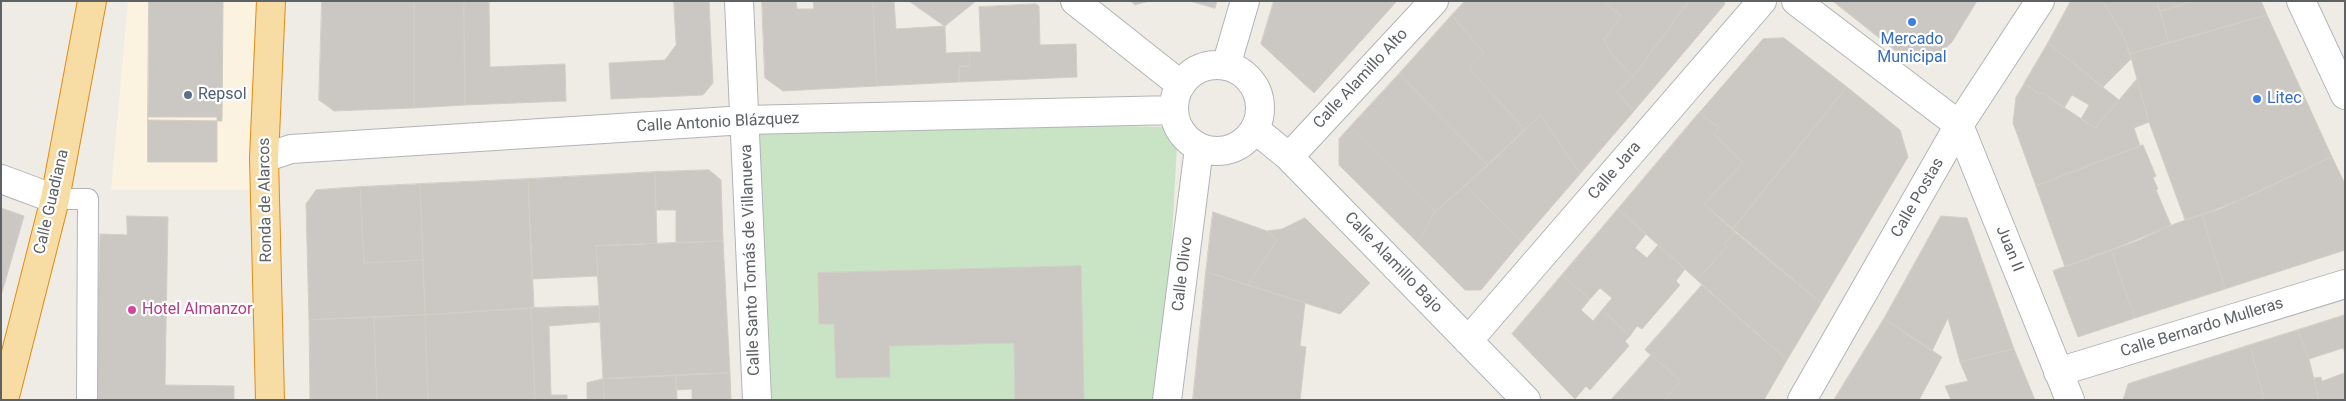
<!DOCTYPE html>
<html>
<head>
<meta charset="utf-8">
<style>
  body { margin:0 }
  #map { position:relative; width:2346px; height:401px; overflow:hidden; background:#efece6; font-family:Roboto,sans-serif }
  canvas { display:block }
  .frame { position:absolute; inset:0; border:2px solid #5e6265; pointer-events:none }
</style>
</head>
<body>
<div id="map">
<canvas width="2346" height="401"></canvas>
<div class="frame"></div>
</div>
<script>
const ctx = document.querySelector('canvas').getContext('2d');
ctx.lineJoin = 'round';
function paint(path, color) { ctx.fillStyle = color; ctx.fill(path, 'evenodd'); }
function stroke(path, color, width, dash) { ctx.strokeStyle = color; ctx.lineWidth = width; ctx.lineCap = dash ? 'butt' : 'round'; ctx.setLineDash(dash || []); ctx.stroke(path); }
function label(font, color, halo, rows, align = 'center') {
  ctx.font = font + ' Roboto,sans-serif'; ctx.lineWidth = 4.5; ctx.setLineDash([]); ctx.textBaseline = 'middle'; ctx.strokeStyle = halo; ctx.fillStyle = color; for (const [text, x, y, turn = 0] of rows) {
    ctx.save(); ctx.translate(x, y); ctx.rotate((+turn || 0) * Math.PI / 180); ctx.textAlign = isNaN(turn) ? turn : align; if (halo) ctx.strokeText(text, 0, 0); ctx.fillText(text, 0, 0); ctx.restore();
  }
}
paint(new Path2D(`
  M128,1H257L255,190H111Z`), '#fbf2df');
paint(new Path2D(`
  M745,120L1178,127L1163,400H757Z`), '#c8e4c5');
const building = new Path2D(`
  M149,1H223L222,121L148,120Z
  M322,1H414V108L334,111L319,100Z
  M414,1H464L465,105L414,108Z
  M464,1H489L490,67L565,64L566,101L465,105Z
  M674,1H709L713,83L703,95L611,99L609,63L665,60L676,45Z
  M762,1H796L797,9H814L813,1H873L877,86L783,91L765,78Z
  M873,1H894L896,29L945,26L946,53L969,52L970,66H959V82L877,86Z
  M909,1H976L945,26Z
  M1131,1H1149L1135,5Z
  M1190,1H1217L1215,8Z
  M1274,1H1397L1314,93L1261,44Z
  M1465,1H1603L1621,16L1604,40L1614,57L1633,77L1617,92L1634,111L1580,174L1541,115L1525,130L1469,68L1484,53L1452,15Z
  M1603,1H1689L1633,77L1614,57L1604,40L1621,16Z
  M1689,1H1724L1725,4L1634,111L1617,92L1633,77Z
  M1833,1H1977L1952,42L1931,61L1911,63Z
  M2071,1H2103L2124,37L2131,59L2103,87L2048,43Z
  M2103,1H2157L2169,43L2130,54L2124,37Z
  M2157,1H2194L2160,11Z
  M2261,1L2267,15L2169,43L2160,11L2194,1Z
  M1036,4L1039,6L1040,45L1076,44L1077,77L959,82V66H970L969,52H981L979,7Z
  M1452,15L1484,53L1469,68L1525,130L1488,165L1399,74Z
  M2267,15L2332,157L2220,209L2185,220L2149,122L2130,54Z
  M1784,38L1847,87L1733,229L1704,204L1743,163L1714,134L1719,127L1699,113L1763,39Z
  M2048,43L2119,100L2095,128L2081,119L2089,105L2072,95L2064,108L2041,92L2040,94L2024,84Z
  M1399,74L1488,165L1435,212L1350,127Z
  M2137,79L2149,122L2134,128L2140,146L2036,186L2013,123L2016,97L2024,84L2040,94L2041,92L2095,128Z
  M1847,87L1900,130L1908,157L1821,303L1733,229Z
  M1699,113L1719,127L1714,134L1743,163L1704,204L1735,232L1724,244L1727,247L1697,280L1618,209Z
  M1541,115L1580,174L1521,242L1466,185Z
  M148,117H217V162H148Z
  M1350,127L1435,212L1418,243L1339,165V139Z
  M2143,145L2156,176L2153,178L2158,189L2156,190L2171,225L2137,241L2065,267L2036,186Z
  M2332,157L2345,184V250L2225,289L2202,215L2249,196Z
  M709,170L721,180L723,241L676,243V210H656L655,172Z
  M655,172L657,243L596,246L598,276L532,279L528,179Z
  M528,179L534,308L425,315L420,184Z
  M420,184L423,260L364,263L360,187Z
  M1466,185L1521,242L1481,290H1465L1418,243L1435,212Z
  M360,187L364,263L423,260L425,315L309,320L306,204L316,190Z
  M1,208L24,216L1,296Z
  M1618,209L1646,234L1635,248L1647,258L1658,245L1685,269L1676,281L1680,285L1642,329L1637,326L1630,336L1602,310L1612,298L1600,288L1590,299L1562,275Z
  M1213,212L1267,231L1277,240L1248,285L1206,272Z
  M2202,215L2225,289L2135,318L2111,250L2177,223Z
  M127,216L168,217L165,385L234,386V400H96L100,234L127,235Z
  M1941,216L1967,218L2014,349L1960,362L1948,318L1932,351L1884,319Z
  M1305,218L1370,283L1340,314L1248,285L1277,240L1267,231L1282,229Z
  M1735,232L1821,303L1787,360L1697,280L1727,247L1724,244Z
  M723,241L730,373L603,379L596,246Z
  M2111,250L2135,318L2078,337L2053,271Z
  M1081,266L1084,400H1015L1014,343L889,346L890,377L836,378L834,324H819L818,273Z
  M1206,272L1305,303L1300,346L1306,347L1300,400H1193Z
  M1562,275L1590,299L1581,310L1593,321L1602,310L1630,336L1625,341L1629,346L1590,390L1586,386L1575,399L1512,334Z
  M1702,285L1787,360L1764,400H1664L1681,381L1645,350Z
  M599,306L600,322L549,326L551,395H567V400H535L531,308Z
  M531,308L535,400H428L425,315Z
  M425,315L428,400H377L374,317Z
  M2345,315V353L2343,348L2309,359L2298,330Z
  M374,317L377,400H310L309,320Z
  M1884,319L1942,357L1919,400H1834Z
  M2298,330L2309,359L2319,400H2264L2250,345Z
  M2250,345L2264,400H2123L2128,384Z
  M2014,349L2035,400H1951L1945,386L1968,381L1960,362Z
  M1651,355L1681,381L1664,400H1611Z
  M730,373L731,400H692V389L676,390V375Z
  M2345,373V400H2319L2314,378L2321,377L2322,381Z
  M676,375L677,400H604L603,379Z
  M603,379L604,400H587V383Z`);
paint(building, '#cbc7c3');
stroke(building, '#d3cdc5', 1);
const service = new Path2D(`
  M55,199H88L87,400`);
const pedestrian = new Path2D(`
  M2040,1L1959,125L2070,400
  M2301,1L2345,95
  M2058,372L2345,284`);
const minor = new Path2D(`
  M739,1L757,400
  M1075,1L1181,85
  M1796,1L1959,125L1802,400
  M1174 108a43 43 0 1 1 86 0a43 43 0 1 1-86 0Z
  M1226,66L1245,1
  M1256,130L1289,157L1526,400
  M1289,157L1434,1
  M264,158L291,149L745,120L1174,110
  M1,179L55,199
  M1468,341L1762,1
  M1167,400L1199,148`);
const trunk = new Path2D(`
  M4,400L55,199L92,1
  M270,400L264,158L271,1`);
stroke(service, '#b1b4b7', 22);
stroke(pedestrian, '#b1b4b7', 30);
stroke(minor, '#b1b4b7', 30);
stroke(trunk, '#e38b12', 30);
stroke(service, '#fff', 20);
stroke(pedestrian, '#fff', 28);
stroke(minor, '#fff', 28);
stroke(trunk, '#f7dca4', 28);
for (const [x, y, r, color] of [
  [1912,22,5,"#3f7fe0"],
  [188,95,5,"#5c6f8a"],
  [2257,99,5,"#3f7fe0"],
  [132,310,5,"#d1479c"]
]) { const dot = new Path2D(); dot.arc(x, y, r, 0, 2 * Math.PI); ctx.fillStyle = color; ctx.fill(dot); stroke(dot, '#fff', 2); }
label('16px', '#366cbe', '#fff', [
  ["Mercado",1912,40],
  ["Municipal",1912,58],
  ["Litec",2267,99,"left"]
]);
label('16px', '#5e6265', '#fff', [
  ["Calle Alamillo Alto",1361,79,-47],
  ["Calle Antonio Blázquez",718,123,-3],
  ["Calle Jara",1615,171,-49],
  ["Calle Postas",1918,198,-60],
  ["Ronda de Alarcos",266,200,-91],
  ["Calle Guadiana",52,202,-77],
  ["Juan II",2009,249,68],
  ["Calle Santo Tomás de Villanueva",751,260,-92],
  ["Calle Alamillo Bajo",1393,263,46],
  ["Calle Olivo",1183,274,-83],
  ["Calle Bernardo Mulleras",2202,328,-17]
]);
label('16px', '#4e5e75', '#fff', [
  ["Repsol",198,95]
], 'left');
label('16px', '#b23c85', '#fff', [
  ["Hotel Almanzor",142,310]
], 'left');
</script>
</body>
</html>
